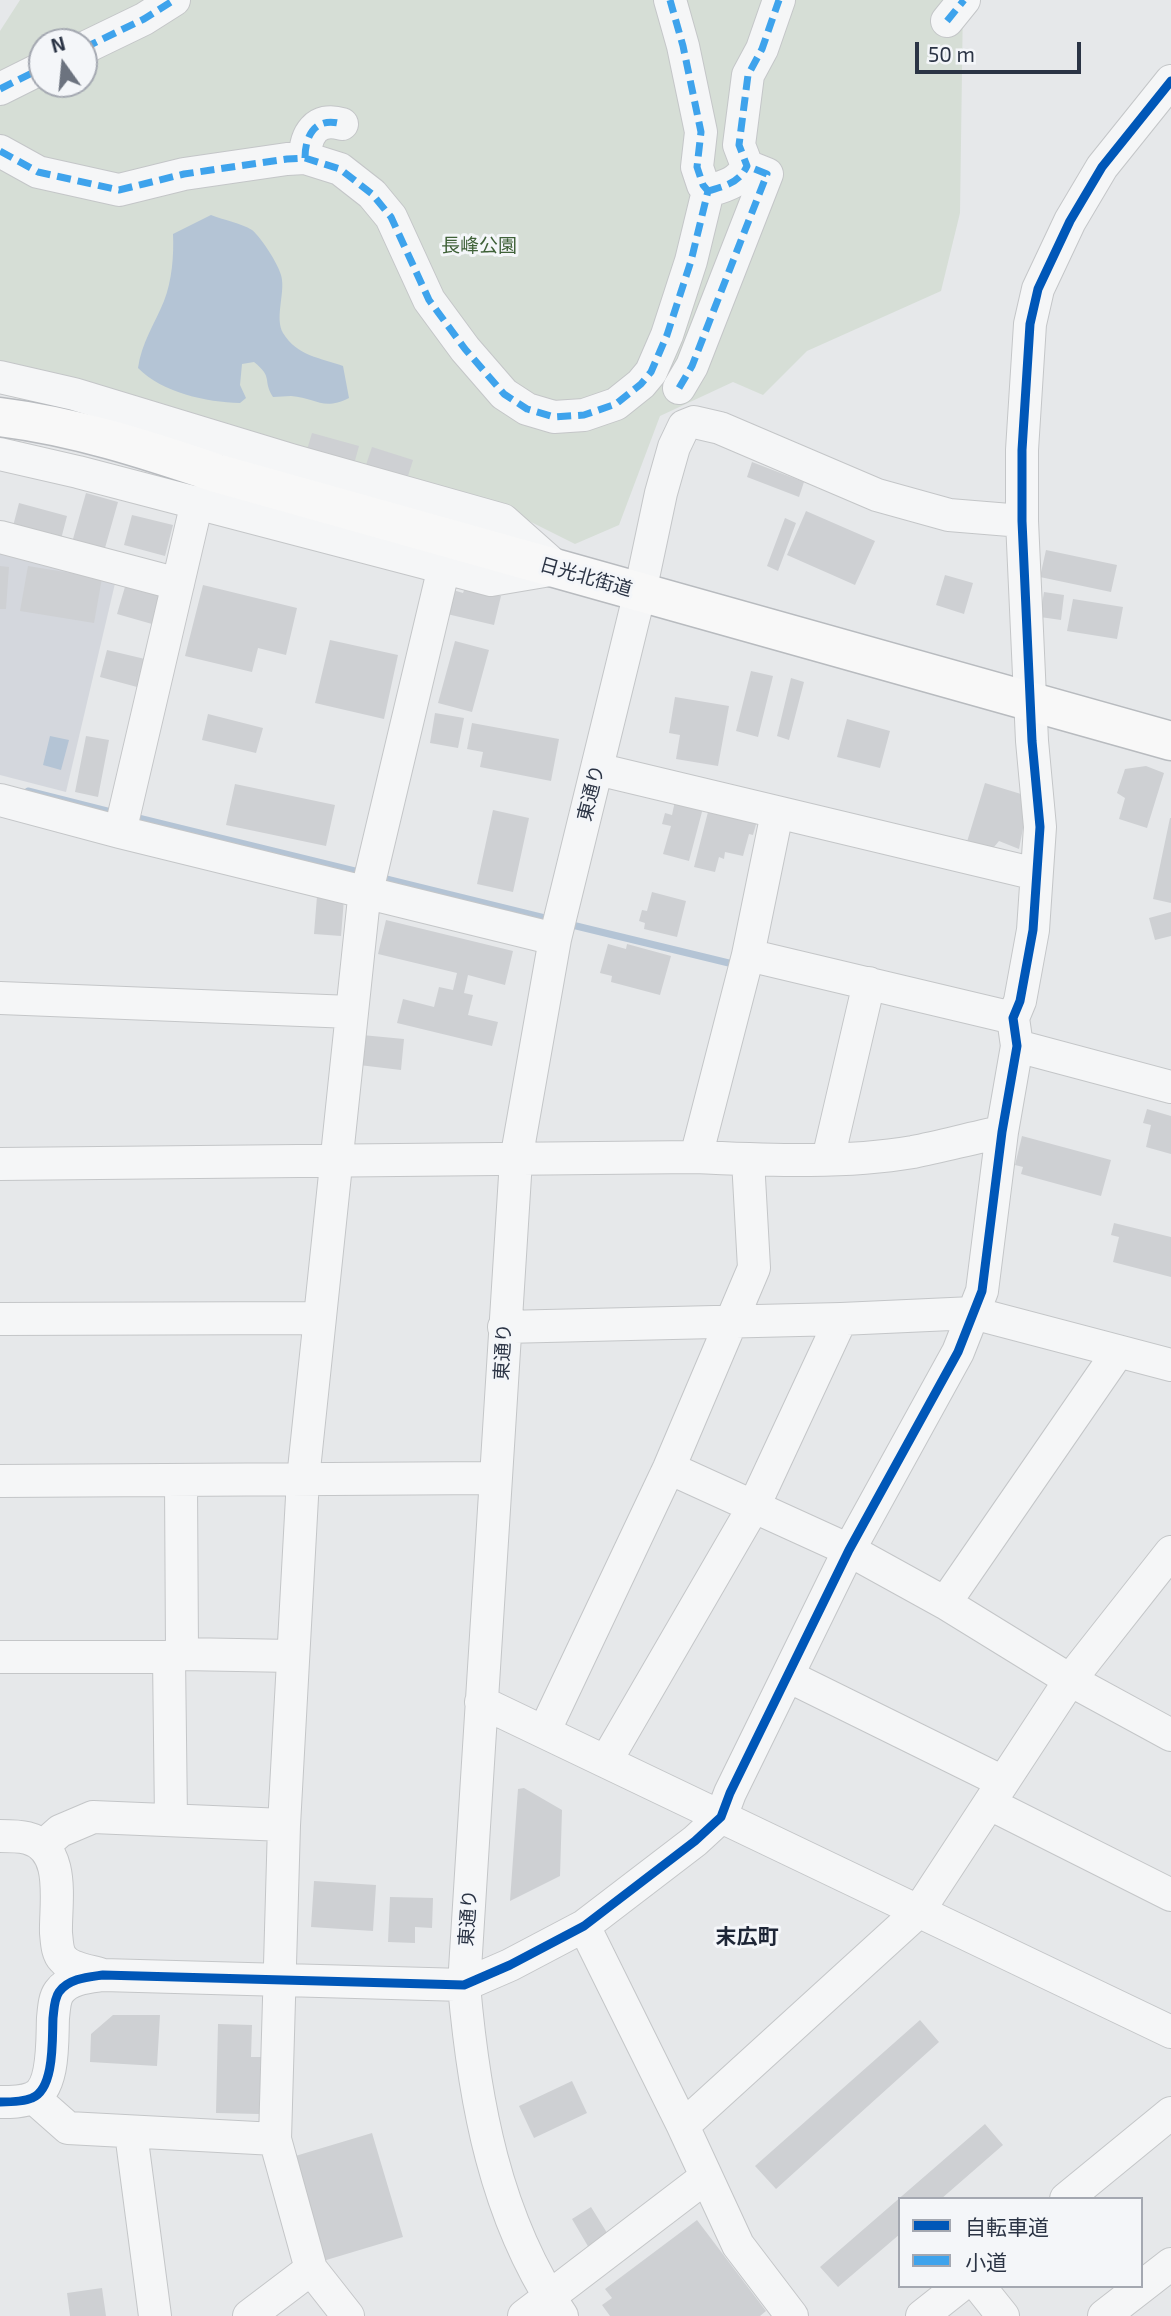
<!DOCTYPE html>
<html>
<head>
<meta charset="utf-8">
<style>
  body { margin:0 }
  #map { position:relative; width:1171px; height:2316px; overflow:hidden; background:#e6e8ea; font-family:"Exo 2","Noto Sans JP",sans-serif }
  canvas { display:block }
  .legend { position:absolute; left:898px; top:2197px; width:245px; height:91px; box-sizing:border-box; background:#f4f6f9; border:2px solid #a4a8b1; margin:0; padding:9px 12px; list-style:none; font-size:21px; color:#2b3445 }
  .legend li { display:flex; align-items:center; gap:14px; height:35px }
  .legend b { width:35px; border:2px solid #a4a8b1 }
  .north { position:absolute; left:28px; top:28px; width:70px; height:70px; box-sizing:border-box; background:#f4f6f9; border:2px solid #a4a8b1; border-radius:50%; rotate:345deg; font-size:19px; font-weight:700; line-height:28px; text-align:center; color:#2b3445 }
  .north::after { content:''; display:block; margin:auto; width:24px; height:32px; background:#6c737f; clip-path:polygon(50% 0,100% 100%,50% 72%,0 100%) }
  .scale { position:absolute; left:915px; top:42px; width:166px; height:32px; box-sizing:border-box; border:4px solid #2b3445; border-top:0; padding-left:9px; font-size:21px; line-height:24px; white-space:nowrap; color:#2b3445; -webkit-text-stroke:5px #f4f6f9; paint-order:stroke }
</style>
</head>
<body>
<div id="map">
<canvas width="1171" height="2316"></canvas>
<ul class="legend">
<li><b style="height:9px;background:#0057b8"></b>自転車道</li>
<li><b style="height:9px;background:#3ea3ec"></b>小道</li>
</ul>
<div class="north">N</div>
<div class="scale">50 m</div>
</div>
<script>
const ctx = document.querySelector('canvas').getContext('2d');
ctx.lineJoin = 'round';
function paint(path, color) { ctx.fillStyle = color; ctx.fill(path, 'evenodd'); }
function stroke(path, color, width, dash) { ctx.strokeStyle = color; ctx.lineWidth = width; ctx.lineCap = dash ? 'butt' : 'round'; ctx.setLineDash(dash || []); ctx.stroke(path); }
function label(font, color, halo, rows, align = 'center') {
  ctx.font = font + ' "Exo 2","Noto Sans JP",sans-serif'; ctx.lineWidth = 6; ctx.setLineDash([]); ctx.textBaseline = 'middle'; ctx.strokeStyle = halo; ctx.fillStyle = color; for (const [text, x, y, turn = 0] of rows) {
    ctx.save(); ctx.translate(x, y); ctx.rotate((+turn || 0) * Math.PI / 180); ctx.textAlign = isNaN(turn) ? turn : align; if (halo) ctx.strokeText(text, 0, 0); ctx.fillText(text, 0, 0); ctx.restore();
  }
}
paint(new Path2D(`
  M0,546L117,575L66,792L0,775Z`), '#d4d7dd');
paint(new Path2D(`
  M20,0H963L960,213L941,291L807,351L763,395L733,382L660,416L619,525L575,544L509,511L0,365V31ZM42,42H84V84H42Z`), '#d6ded6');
paint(new Path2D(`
  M211,215C223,220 241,223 252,230C261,237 282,269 282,280C284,296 275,319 283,333C297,356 321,358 343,366L349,398C323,411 316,398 291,396C285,396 279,397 273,397C262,380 274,378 254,362L242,364L240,385L246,398L240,403C206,402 163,393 138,368C141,344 155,323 164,301C172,281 174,255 173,234Z
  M50,736L69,740L61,770L43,765Z`), '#b4c4d5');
stroke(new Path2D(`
  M28,791L115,813
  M130,816L363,873
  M378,877L553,920
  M568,924L737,965`), '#b4c4d5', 7);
paint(new Path2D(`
  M312,433L359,446L354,464L307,450Z
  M372,447L413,460L407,479L366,465Z
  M752,462L804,482L799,497L747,477Z
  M86,493L118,502L103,555L71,546Z
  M19,503L67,516L60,543L12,530Z
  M806,511L875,541L855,585L787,555Z
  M132,515L173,525L165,556L124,545Z
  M785,518L796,523L778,571L767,566Z
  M1046,550L1117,565L1111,592L1040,577Z
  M0,566L9,567L6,609H0Z
  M28,566L102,578L94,623L20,611Z
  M945,575L973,583L964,614L936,605Z
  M127,580L162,591L152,624L117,614Z
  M203,585L297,608L286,655L258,648L252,672L185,656Z
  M465,588L501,596L494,625L447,614L453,590L463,593Z
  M1044,592L1064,595L1061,620L1040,617Z
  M1073,599L1123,607L1117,639L1067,631Z
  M330,640L398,655L384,719L315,703Z
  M455,641L489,650L472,712L438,703Z
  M107,650L145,659L137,687L100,677Z
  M751,671L773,676L758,737L736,731Z
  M791,678L804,682L789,740L777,736Z
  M675,697L729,706L718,766L676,759L680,735L669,733Z
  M435,713L464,718L458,748L430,743Z
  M208,714L263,728L256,753L202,740Z
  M847,719L890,731L880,768L837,757Z
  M472,723L559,739L551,781L480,767L483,752L467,749Z
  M86,736L109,740L98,797L75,792Z
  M1146,766L1164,773L1147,828L1119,819L1125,798L1117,793L1125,769Z
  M985,783L1021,794L1025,818L1019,849L999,841L989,853L966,845Z
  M235,784L335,805L326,846L226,825Z
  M675,801L703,808L689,861L663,854L671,826L662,824L665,813L672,815Z
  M709,808L757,821L753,835L749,834L743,856L725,852L724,859L719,857L715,872L694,867Z
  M493,810L529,818L513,892L477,884Z
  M1170,818H1171V903L1153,899Z
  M652,892L686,901L677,937L644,929L645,923L639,921L642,910L647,911Z
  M317,896L344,899L341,936L314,934Z
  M1171,912V936L1155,940L1149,918Z
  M386,920L513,951L505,985L468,975L464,993L473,995L468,1015L498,1022L492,1046L397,1023L403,999L434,1007L439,987L453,990L457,973L378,954Z
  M608,944L626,949L627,944L671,956L660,995L611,982L612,976L600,973Z
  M362,1035L404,1039L401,1070L359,1065Z
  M1147,1109L1171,1116V1154L1146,1147L1151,1125L1143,1123Z
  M1022,1136L1111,1160L1101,1196L1021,1174L1023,1167L1015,1165Z
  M1114,1223L1171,1237V1277L1113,1262L1119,1237L1111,1235Z
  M524,1788L562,1810L560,1876L510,1901L518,1789Z
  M314,1881L376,1885L373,1931L311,1927Z
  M390,1897L433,1898L432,1928L415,1927V1943L388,1942Z
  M113,2015H160L157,2066L90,2062L91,2034Z
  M920,2020L939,2042L776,2189L755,2166Z
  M218,2024L252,2025L251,2057H261L259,2114L216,2113Z
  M572,2081L587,2113L534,2138L519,2106Z
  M985,2124L1003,2145L941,2199H900V2234L838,2287L820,2267Z
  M372,2133L403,2237L323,2261L292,2157Z
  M591,2207L609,2236L589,2248L572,2219Z
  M697,2220L766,2311L760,2316H610L602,2305L612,2298L605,2289Z
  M102,2288L106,2316H70L67,2293Z`), '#ced0d3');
const minor = new Path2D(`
  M947,21L964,0
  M84,48L144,19L174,0
  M0,89L42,68
  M0,151L38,172L119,190L184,174L287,159L305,158L340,169L372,194L391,217L429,300L465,349L504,394L527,409L554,417L584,415L616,404L641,384L651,372L667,335L691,261L708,191L703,185L697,167L701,132L683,46L670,0
  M305,158C305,135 316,116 342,124
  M708,191C725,186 739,183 747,166L739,145L748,75L762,49L779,0
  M0,377L74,394L291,460L503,520L557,568
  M679,388L692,366L767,174L747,166
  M0,454L78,472L491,580L556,569
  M0,537L178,584
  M597,769L1036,874
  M0,800L120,832L555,939
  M120,832L197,502
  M748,955L1013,1018
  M0,998L351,1012
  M1017,1046L1171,1087
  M696,1157L748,955L777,813
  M828,1159L869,983
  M0,1164L696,1157C767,1160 842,1164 913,1152C943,1146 972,1138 1002,1132
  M0,1319L318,1318
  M504,1327L841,1319L973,1313L1171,1365
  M669,1468L849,1550L945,1603L1070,1680L1171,1735
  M0,1481L495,1478
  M181,1481L182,1654
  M945,1603L1118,1352
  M0,1657H169L182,1654L293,1656
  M169,1657L171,1820
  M788,1676L1003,1782
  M481,1702L1171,2032
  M544,1732L669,1468L754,1268L748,1160
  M606,1761L754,1506L841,1319
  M990,1804L1171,1895
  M0,1836C9,1836 19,1836 27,1838C67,1848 55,1904 56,1933C57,1942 57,1953 63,1959C71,1969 92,1971 103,1975
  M43,1846L60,1831L93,1817L284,1825
  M584,1926L683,2126L738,2245L792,2316
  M34,2098L68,2128L275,2139
  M0,2102C10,2102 23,2102 32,2098C55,2089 52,2038 53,2018C54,2010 54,1999 59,1992C69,1978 89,1977 103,1975L464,1985L510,1965L584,1926L695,1841L721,1817L730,1793L849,1550L958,1352L982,1291L1002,1132L1017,1046L1013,1018L1020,1001L1033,930L1040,827L1032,741L1022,521V450L1030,324L1038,289L1070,221L1102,167L1171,81
  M683,2126L918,1912L1070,1680L1171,1552
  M131,2133L155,2316
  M1066,2199L1171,2113
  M979,2286L1003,2316
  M249,2316L311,2269
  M348,2316L311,2269L275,2139L284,1825L303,1479L363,908L444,567
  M524,2316L706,2177
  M562,2316C495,2219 474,2100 464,1985L516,1160L555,939L640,592L661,493L674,447L684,426L694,422L720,428L877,495L949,515L1022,521
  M922,2316L960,2286
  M1104,2316L1171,2264`);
const highway = new Path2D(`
  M0,417C74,426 145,449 216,473L1171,741`);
stroke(minor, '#c4c6c8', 34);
stroke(highway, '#b8bbbf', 41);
stroke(minor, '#f5f6f7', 32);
stroke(highway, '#f8f8f8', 38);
stroke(new Path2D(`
  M947,21L964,0
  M84,48L144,19L174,0
  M0,89L42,68
  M0,151L38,172L119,190L184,174L287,159L305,158L340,169L372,194L391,217L429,300L465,349L504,394L527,409L554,417L584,415L616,404L641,384L651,372L667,335L691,261L708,191L703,185L697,167L701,132L683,46L670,0
  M305,158C305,135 316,116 342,124
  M708,191C725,186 739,183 747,166L739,145L748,75L762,49L779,0
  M679,388L692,366L767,174L747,166`), '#3ea3ec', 7, [14, 7]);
stroke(new Path2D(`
  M0,2102C10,2102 23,2102 32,2098C55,2089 52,2038 53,2018C54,2010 54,1999 59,1992C69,1978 89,1977 103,1975L464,1985L510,1965L584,1926L695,1841L721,1817L730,1793L849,1550L958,1352L982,1291L1002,1132L1017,1046L1013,1018L1020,1001L1033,930L1040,827L1032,741L1022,521V450L1030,324L1038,289L1070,221L1102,167L1171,81`), '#0057b8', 9);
label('19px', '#3f6138', '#f4f6f9', [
  ["長峰公園",479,246]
]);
label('19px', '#2b3445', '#f4f6f9', [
  ["日光北街道",586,577,16],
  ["東通り",591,793,-76],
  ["東通り",503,1352,-87],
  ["東通り",468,1918,-86]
]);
label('bold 21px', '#1d2536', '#f4f6f9', [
  ["末広町",747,1937]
]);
</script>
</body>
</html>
